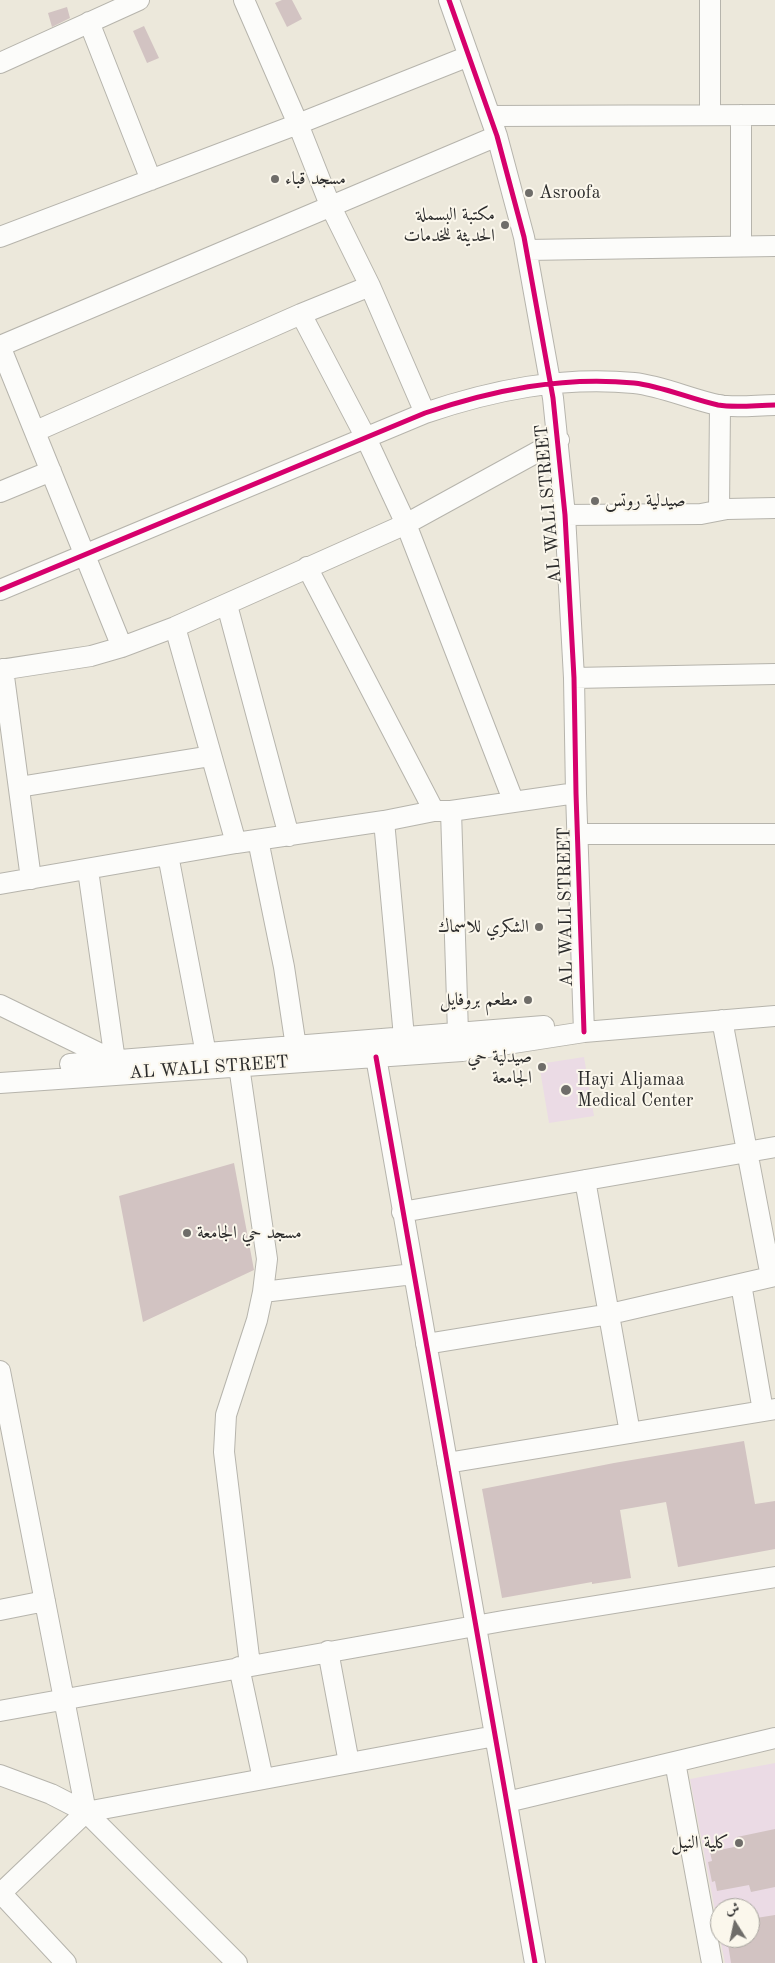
<!DOCTYPE html>
<html>
<head>
<meta charset="utf-8">
<style>
  body { margin:0 }
  #map { position:relative; width:775px; height:1963px; overflow:hidden; background:#ece8db; font-family:"Old Standard TT",Amiri,serif }
  canvas { display:block }
  .north { position:absolute; left:710px; top:1898px; width:50px; height:50px; box-sizing:border-box; background:#fbf7ec; border:1px solid #a8a59f; border-radius:50%; rotate:350deg; font-size:14px; font-weight:700; line-height:20px; text-align:center; color:#2b2b2b }
  .north::after { content:''; display:block; margin:auto; width:18px; height:22px; background:#6f6d69; clip-path:polygon(50% 0,100% 100%,50% 72%,0 100%) }
</style>
</head>
<body>
<div id="map">
<canvas width="775" height="1963"></canvas>
<div class="north">ش</div>
</div>
<script>
const ctx = document.querySelector('canvas').getContext('2d');
ctx.lineJoin = 'round';
function paint(path, color) { ctx.fillStyle = color; ctx.fill(path, 'evenodd'); }
function stroke(path, color, width, dash) { ctx.strokeStyle = color; ctx.lineWidth = width; ctx.lineCap = dash ? 'butt' : 'round'; ctx.setLineDash(dash || []); ctx.stroke(path); }
function label(font, color, halo, rows, align = 'center') {
  ctx.font = font + ' "Old Standard TT",Amiri,serif'; ctx.lineWidth = 4; ctx.setLineDash([]); ctx.textBaseline = 'middle'; ctx.strokeStyle = halo; ctx.fillStyle = color; for (const [text, x, y, turn = 0] of rows) {
    ctx.save(); ctx.translate(x, y); ctx.rotate((+turn || 0) * Math.PI / 180); ctx.textAlign = isNaN(turn) ? turn : align; if (halo) ctx.strokeText(text, 0, 0); ctx.fillText(text, 0, 0); ctx.restore();
  }
}
paint(new Path2D(`
  M584,1057L594,1116L549,1123L539,1064Z
  M775,1763V1963H725L720,1938H750V1908H720V1937L690,1779Z`), '#ebdbe5');
paint(new Path2D(`
  M282,0H292L302,19L287,27L275,3Z
  M67,7L70,18L52,27L48,13Z
  M144,26L159,58L147,63L133,31Z
  M234,1163L254,1270L143,1322L119,1196Z
  M744,1441L755,1504L775,1501V1549L678,1567L666,1502L620,1510L631,1578L592,1584V1582L502,1598L482,1489L614,1463Z
  M775,1829V1887L751,1892L749,1885L717,1891L715,1881L712,1882L708,1862L712,1861L710,1852L739,1846L737,1837Z
  M775,1915V1963H731L727,1938H750V1919Z`), '#d2c3c2');
const minor = new Path2D(`
  M244,0L298,124L330,205L370,286L425,413
  M449,0L497,136L524,237L553,398L565,515L574,678L576,793L584,1032
  M710,0V115
  M89,22L151,180
  M0,63L139,0
  M741,115V246
  M490,116L775,115
  M0,237L298,124L469,56
  M527,250L775,246
  M301,314L366,438L406,524L513,800
  M0,346L497,136
  M0,346L122,647
  M36,431L301,314L370,286
  M0,492L51,471
  M719,510L720,405
  M565,515L701,514L727,509L775,508
  M307,567L434,811
  M0,590L425,413C493,390 562,376 634,383C662,386 690,399 718,405C736,408 757,405 775,405
  M227,605L289,836
  M175,627L236,843
  M3,669L31,879
  M0,670L91,656L122,647L175,627L406,524L559,440
  M574,678L775,674
  M19,787L211,756
  M451,811L458,1033
  M384,821L404,1037
  M578,834H775
  M258,840L284,967L296,1047
  M168,855L206,1054
  M88,870L115,1061
  M0,884L236,843L384,821L434,811H451L576,793
  M0,1005L115,1061
  M722,1020L771,1277
  M376,1057L535,1963
  M70,1064L544,1026
  M239,1066L267,1259L263,1292L257,1320L226,1415L224,1452L250,1665
  M0,1083L462,1051L584,1032L775,1016
  M585,1180L630,1433
  M402,1212L775,1147
  M741,1284L763,1411
  M263,1292L413,1274
  M426,1344L610,1314L775,1276
  M0,1371L86,1812
  M447,1463L775,1409
  M0,1610L45,1601
  M328,1651L349,1763
  M239,1667L263,1779
  M0,1711L503,1621L775,1577
  M675,1762L712,1963
  M0,1775L51,1794L86,1812L237,1963
  M507,1802L775,1738
  M0,1892L66,1963
  M1,1893L86,1812L495,1736`);
stroke(minor, '#b6b4ac', 22);
stroke(minor, '#fcfcfa', 20);
stroke(new Path2D(`
  M449,0L497,136L524,237L553,398L565,515L574,678L576,793L584,1032
  M0,590L425,413C493,390 562,376 634,383C662,386 690,399 718,405C736,408 757,405 775,405
  M376,1057L535,1963`), '#d6006c', 5);
for (const [x, y, r, color] of [
  [275,179,5,"#6f6d69"],
  [529,193,5,"#6f6d69"],
  [505,225,5,"#6f6d69"],
  [595,501,5,"#6f6d69"],
  [539,927,5,"#6f6d69"],
  [528,1000,5,"#6f6d69"],
  [542,1067,5,"#6f6d69"],
  [566,1090,6,"#6f6d69"],
  [187,1233,5,"#6f6d69"],
  [739,1843,5,"#6f6d69"]
]) { const dot = new Path2D(); dot.arc(x, y, r, 0, 2 * Math.PI); ctx.fillStyle = color; ctx.fill(dot); stroke(dot, '#fbf7ec', 2); }
label('18px', '#2b2b2b', '#fbf7ec', [
  ["مسجد قباء",285,179],
  ["Asroofa",539,193],
  ["مكتبة البسملة",495,215,"right"],
  ["الحديثة للخدمات",495,236,"right"],
  ["صيدلية روتس",605,501],
  ["الشكري للاسماك",529,927,"right"],
  ["مطعم بروفايل",518,1000,"right"],
  ["صيدلية حي",532,1057,"right"],
  ["الجامعة",532,1078,"right"],
  ["Hayi Aljamaa",577,1080],
  ["Medical Center",577,1101],
  ["مسجد حي الجامعة",197,1233],
  ["كلية النيل",729,1843,"right"]
], 'left');
label('18px', '#2b2b2b', '#fbf7ec', [
  ["AL WALI STREET",549,504,-95],
  ["AL WALI STREET",566,907,-91],
  ["AL WALI STREET",209,1068,-4]
]);
</script>
</body>
</html>
